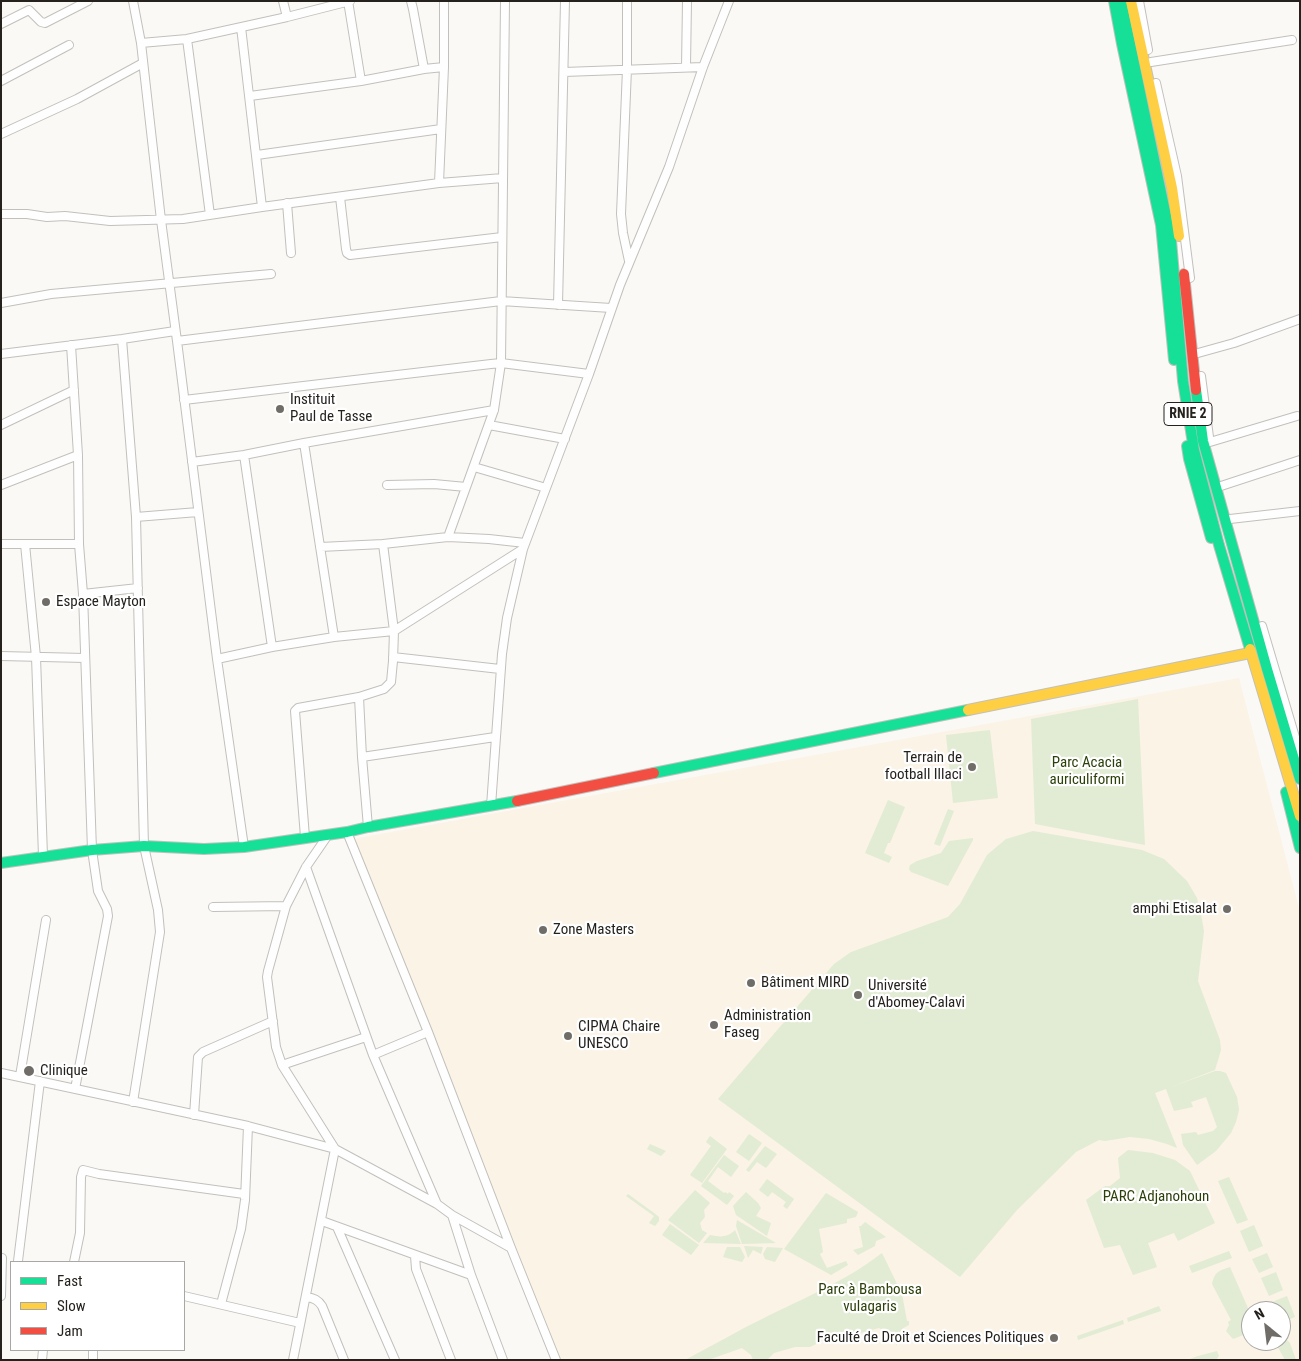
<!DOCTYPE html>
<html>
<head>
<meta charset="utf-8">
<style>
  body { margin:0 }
  #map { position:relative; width:1301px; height:1361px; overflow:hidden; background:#fbf9f5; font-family:"Roboto Condensed",sans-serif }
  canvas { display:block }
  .frame { position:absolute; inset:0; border:2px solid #25221e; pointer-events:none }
  .legend { position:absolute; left:10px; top:1261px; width:175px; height:90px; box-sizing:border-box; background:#fff; border:1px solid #a8a7a5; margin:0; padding:6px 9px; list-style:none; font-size:15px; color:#25221e }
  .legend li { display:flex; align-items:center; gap:10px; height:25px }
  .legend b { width:25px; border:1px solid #a8a7a5 }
  .north { position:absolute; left:1241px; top:1301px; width:50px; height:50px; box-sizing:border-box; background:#fff; border:1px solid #a8a7a5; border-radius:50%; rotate:331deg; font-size:14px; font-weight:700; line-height:20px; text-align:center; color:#25221e }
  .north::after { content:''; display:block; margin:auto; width:18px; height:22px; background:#706d69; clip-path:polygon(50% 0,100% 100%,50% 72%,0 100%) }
</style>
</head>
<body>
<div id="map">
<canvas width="1301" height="1361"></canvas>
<div class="frame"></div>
<ul class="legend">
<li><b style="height:6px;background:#16e098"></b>Fast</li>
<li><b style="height:6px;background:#ffcf43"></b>Slow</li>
<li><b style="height:6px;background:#f24e42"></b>Jam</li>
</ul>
<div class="north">N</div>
</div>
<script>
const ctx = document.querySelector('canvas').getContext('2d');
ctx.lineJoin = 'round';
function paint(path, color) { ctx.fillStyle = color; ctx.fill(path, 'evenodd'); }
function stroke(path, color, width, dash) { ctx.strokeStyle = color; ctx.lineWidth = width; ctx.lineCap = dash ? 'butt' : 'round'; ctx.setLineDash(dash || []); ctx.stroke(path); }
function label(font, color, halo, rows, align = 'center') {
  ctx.font = font + ' "Roboto Condensed",sans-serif'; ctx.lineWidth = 4.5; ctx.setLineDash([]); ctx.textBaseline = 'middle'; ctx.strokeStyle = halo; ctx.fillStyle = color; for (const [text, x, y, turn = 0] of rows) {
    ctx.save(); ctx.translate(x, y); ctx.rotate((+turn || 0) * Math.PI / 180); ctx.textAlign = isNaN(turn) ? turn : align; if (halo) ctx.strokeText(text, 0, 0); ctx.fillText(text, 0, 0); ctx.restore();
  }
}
paint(new Path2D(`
  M1239,678L1300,912V1360H557L382,908L353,839ZM1251,1311H1281V1341H1251Z`), '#faf3e6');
paint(new Path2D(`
  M1138,699L1145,845L1035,824L1031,719Z
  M990,730L998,798L953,803L946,735Z
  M888,800L905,807L890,843H888L884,853L892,857L889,863L865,853Z
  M948,809L954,811L940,846L934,844Z
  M1033,831L1142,850L1164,859L1187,881L1197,898L1201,914L1204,931L1198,981L1220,1040L1221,1050L1215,1070L1171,1087L1215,1071H1220L1226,1073L1237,1097L1239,1110L1236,1122L1231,1133L1216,1151L1197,1165L1183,1145L1181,1134L1196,1132L1198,1135L1213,1131L1217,1127L1206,1097L1191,1102L1193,1107L1174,1111L1166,1089L1155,1093L1177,1148L1167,1144L1149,1139L1130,1137L1105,1141L1099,1140L1076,1152L1017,1210L960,1277L718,1099L834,964L851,952L948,917L960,904L987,855L1006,839Z
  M973,838V840L948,886L911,872L909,869L910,865L917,861L941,853L949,841Z
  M749,1134L762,1143L749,1161L736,1152Z
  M710,1136L727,1149L702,1183L690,1175L711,1146L706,1142Z
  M650,1144L666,1151L661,1156L647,1149Z
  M765,1146L777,1154L766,1168L757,1162L749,1172L746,1170Z
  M1128,1150L1153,1153L1175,1160L1190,1171L1215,1223L1178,1241L1174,1233L1148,1243L1157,1267L1133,1275L1120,1245L1104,1248L1086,1200L1105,1186H1110L1120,1178L1118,1158Z
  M724,1155L739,1166L731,1177L718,1167L708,1181L724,1193L725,1192L728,1194L729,1192L734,1196L727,1205L701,1186Z
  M1229,1177L1248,1220L1237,1224L1218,1181Z
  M767,1179L794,1199L787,1209L783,1206L786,1202L772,1192L768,1197L759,1190Z
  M695,1190L710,1203L704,1210L705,1217L700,1223L702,1230L707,1233L699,1243L668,1220Z
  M746,1192L758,1203L761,1208L756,1216L771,1223L767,1236L736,1215L733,1206Z
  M826,1193L858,1212L856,1217L847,1219V1223L819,1229L823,1252L820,1254L827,1268L846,1261L848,1265L831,1275L784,1249Z
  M628,1194L654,1213L659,1217V1221L655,1226L649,1223L654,1216L626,1196Z
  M737,1220L776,1243L742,1244L736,1226Z
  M865,1222L886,1237L876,1241L875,1246L858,1255L853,1250L863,1247L859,1226H861Z
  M670,1224L699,1245L691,1255L662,1235Z
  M1254,1225L1263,1246L1249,1252L1240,1231Z
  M735,1230L741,1244L703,1243L710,1235C720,1237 727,1238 735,1230Z
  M744,1246L763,1247L761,1254L753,1250L748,1258Z
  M727,1247H740L745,1257L742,1262L723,1257Z
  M767,1247L783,1248L775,1262L765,1259L763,1254Z
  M1229,1251L1232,1258L1192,1273L1189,1266Z
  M882,1253L902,1294L907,1321H909V1325C899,1329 897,1336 897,1346C893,1337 887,1333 879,1328L860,1333L826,1339L810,1347H795L774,1353L767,1360H753L751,1355L742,1348L708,1360H685C712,1346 737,1331 764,1318C804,1298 846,1281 882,1253Z
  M1267,1253L1273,1267L1259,1273L1252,1259Z
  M1230,1267L1251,1315V1332L1233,1339L1226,1331L1229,1325L1228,1322L1231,1320L1212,1284C1215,1271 1219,1271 1230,1267Z
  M1276,1272L1283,1290L1269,1296L1261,1278Z
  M1287,1296L1295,1317L1281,1323V1311H1276L1272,1302Z
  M1159,1306L1161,1311L1128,1322L1127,1318Z
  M1123,1320L1124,1324L1078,1340L1077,1336Z
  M1285,1340H1287L1290,1343L1296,1360H1285L1276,1344Z
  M1217,1351L1219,1356L1216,1360H1187L1198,1356Z`), '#e2ecd4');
const street = new Path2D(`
  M133,1L141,43L161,220L177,341L217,659L244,847
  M283,1L287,17
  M348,1L361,81
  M411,1L413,9L424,69
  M627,1V69L621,214L623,233L629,261
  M1139,1L1148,50
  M1,24L29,10L41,22L45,23L88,1
  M241,27L262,207
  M187,39L210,215
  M141,43L187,39L287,17L350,1
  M1151,62L1292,40
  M686,67L687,1
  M564,72L703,67
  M1,81L69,45
  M1156,83L1177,176L1190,278
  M250,96L361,81L424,69L444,67
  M1,134L77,99L143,63
  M257,155L441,129
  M439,183L444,67V1
  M340,197L346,249L347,253L350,255L502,237
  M287,203L291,253
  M1,214H27L47,217L65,216L110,221L183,219L262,207L439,183L503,178
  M1,303L51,294L271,274
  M558,305L565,1
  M122,339L136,517L144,846L158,910L160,932L133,1102
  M177,341L501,301L611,308
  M71,345L78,455L79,544L83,594L92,850L98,891L107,909L108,916L75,1089
  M1198,353L1234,343L1300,319
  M1,354L122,339L175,331
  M1201,376L1209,437
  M184,400L491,364L501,363L589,374
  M1,425L74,390
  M489,425L565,439
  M1210,442L1297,416
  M304,443L334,637
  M244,455L272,647
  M192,462L244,455L304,443L494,410
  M474,467L546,488
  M1,485L78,455
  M387,485L434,484L466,487
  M1221,486L1300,460
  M136,517L198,512
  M1230,519L1300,511
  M448,537L494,410L501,363L505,1
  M1,544H79
  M25,544L36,657L43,856
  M320,547L383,544L448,537L489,539L525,543
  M83,594L138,588
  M1262,626L1300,754
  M1,656L85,658
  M393,657L500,669
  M217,659L272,647L334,637L394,631L523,549
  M359,697L362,757L368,827
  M362,757L495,737
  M491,806L502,654L507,618L523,549L589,374L620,285L669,167L703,67L729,1
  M347,832L428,1032L511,1248L556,1360
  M305,837L295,711L298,708L359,697L384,689L391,682L393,661L394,631L383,544
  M306,867L373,1055L437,1204
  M213,907L286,906
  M373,1055L428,1032
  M282,1065L366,1037
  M1,1073L248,1126L335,1149L437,1204L452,1215L511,1248
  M20,1076L46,920
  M194,1115L198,1057L203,1052L273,1021
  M452,1215L471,1275L503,1360
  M322,1221L471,1275
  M337,1227L395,1360
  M415,1256L416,1269L451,1360
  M18,1261L40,1081
  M74,1262L80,1233L81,1177L83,1170L99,1174L244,1194
  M1,1296L2,1258
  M184,1296L300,1323
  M306,1297C314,1298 318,1300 322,1306L344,1360
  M221,1304L241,1229L245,1200L248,1126
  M42,1360L43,1350
  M93,1360V1350
  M293,1360L335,1149L282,1065L276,1047L267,977L268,971L286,906L306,867L328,835`);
const fast = new Path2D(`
  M1114,1L1122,44L1161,225L1174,360
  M1121,1L1171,240L1183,381L1194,450L1219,545L1250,649
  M1196,390L1203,441L1267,669L1300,779
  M1187,446L1189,459L1211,538
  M654,773L968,710
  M1286,792L1300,848
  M1,863L92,850L144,846L204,849L244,847L347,832L368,827L517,801`);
const slow = new Path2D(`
  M1131,1L1172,188L1179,236
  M1250,649L1300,816
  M968,710L1245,654`);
const jam = new Path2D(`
  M1184,274L1196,390
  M517,801L654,773`);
stroke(street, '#c2c0bc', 10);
stroke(fast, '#c2c0bc', 12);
stroke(slow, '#c2c0bc', 12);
stroke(jam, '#c2c0bc', 12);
stroke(street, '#fefefe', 8);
stroke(fast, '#16e098', 10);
stroke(slow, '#ffcf43', 10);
stroke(jam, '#f24e42', 10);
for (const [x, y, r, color] of [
  [280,409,5,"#706d69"],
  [46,602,5,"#706d69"],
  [972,767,5,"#706d69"],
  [1227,909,5,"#706d69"],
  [543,930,5,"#706d69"],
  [751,983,5,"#706d69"],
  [858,995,5,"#706d69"],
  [714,1025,5,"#706d69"],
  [568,1036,5,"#706d69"],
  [29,1071,6,"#706d69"],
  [1054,1338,5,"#706d69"]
]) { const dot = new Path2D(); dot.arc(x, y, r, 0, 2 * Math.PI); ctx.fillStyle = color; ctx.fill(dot); stroke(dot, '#fff', 2); }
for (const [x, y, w] of [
  [1188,414,48]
]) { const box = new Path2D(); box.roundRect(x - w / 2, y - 11.5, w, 23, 4); ctx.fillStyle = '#fff'; ctx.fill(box); stroke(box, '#25221e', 1); }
label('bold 14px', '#25221e', null, [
  ["RNIE 2",1188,414]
]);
label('15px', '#25221e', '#fff', [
  ["Instituit",290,400],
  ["Paul de Tasse",290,417],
  ["Espace Mayton",56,602],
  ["Terrain de",962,758,"right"],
  ["football Illaci",962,775,"right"],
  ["amphi Etisalat",1217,909,"right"],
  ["Zone Masters",553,930],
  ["Bâtiment MIRD",761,983],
  ["Université",868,986],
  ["d'Abomey-Calavi",868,1003],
  ["Administration",724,1016],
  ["Faseg",724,1033],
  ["CIPMA Chaire",578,1027],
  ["UNESCO",578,1044],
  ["Clinique",40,1071],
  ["Faculté de Droit et Sciences Politiques",1044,1338,"right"]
], 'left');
label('15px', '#2c400a', '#fff', [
  ["Parc Acacia",1087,763],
  ["auriculiformi",1087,780],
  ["PARC Adjanohoun",1156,1197],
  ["Parc à Bambousa",870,1290],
  ["vulagaris",870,1307]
]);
</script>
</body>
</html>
